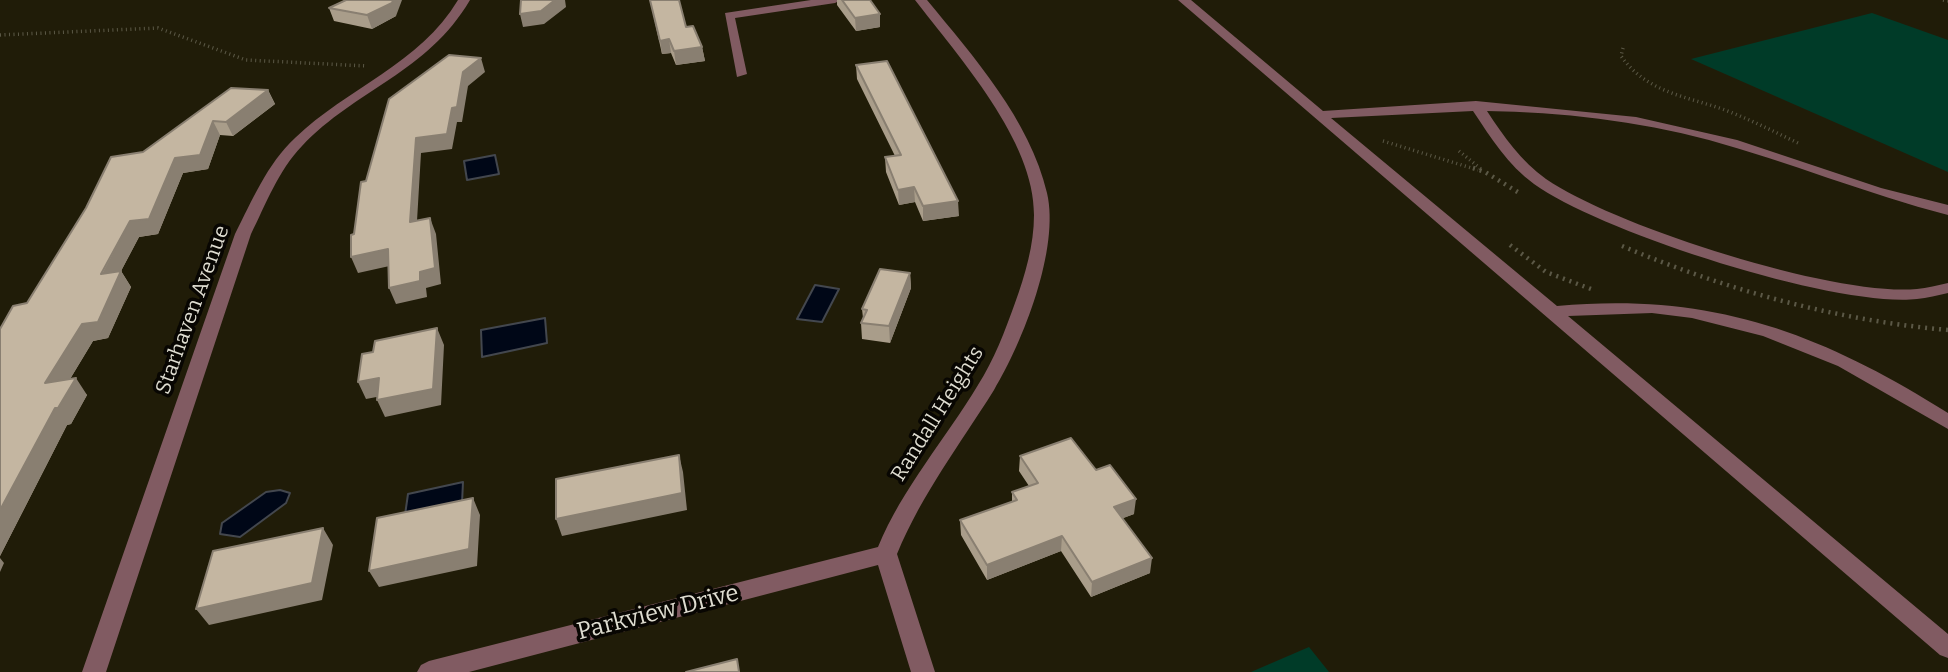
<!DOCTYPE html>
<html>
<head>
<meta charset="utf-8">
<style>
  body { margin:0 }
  canvas { display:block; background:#201c08 }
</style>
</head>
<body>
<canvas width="1948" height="672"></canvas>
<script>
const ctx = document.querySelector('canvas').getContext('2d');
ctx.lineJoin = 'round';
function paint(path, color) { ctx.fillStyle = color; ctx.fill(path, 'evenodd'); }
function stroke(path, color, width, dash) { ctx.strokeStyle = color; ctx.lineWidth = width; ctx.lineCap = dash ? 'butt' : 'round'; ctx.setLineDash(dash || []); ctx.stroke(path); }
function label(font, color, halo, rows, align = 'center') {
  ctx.font = font + ' Bitter,serif'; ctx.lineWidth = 7; ctx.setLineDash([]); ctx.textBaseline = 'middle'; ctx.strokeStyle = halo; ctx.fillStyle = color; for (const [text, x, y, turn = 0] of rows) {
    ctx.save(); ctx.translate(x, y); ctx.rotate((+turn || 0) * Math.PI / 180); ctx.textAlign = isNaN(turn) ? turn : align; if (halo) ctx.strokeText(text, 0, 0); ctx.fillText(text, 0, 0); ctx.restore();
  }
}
paint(new Path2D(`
  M1872,13L1948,40V172L1691,59Z
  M1309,647L1329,672H1251Z`), '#003b28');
const water = new Path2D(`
  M495,155L499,174L467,180L464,161Z
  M815,285L839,289L822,322L797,319Z
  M545,318L547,343L482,357L481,330Z
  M463,482L462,503L405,515L408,494Z
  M280,490L290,493L286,503L240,537L220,534L222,523L266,492Z`);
paint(water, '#000717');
stroke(water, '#43474e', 2);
stroke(new Path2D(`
  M1943,0L1948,1
  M0,35L158,28L246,60L367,66
  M1623,48L1621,56C1647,93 1686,96 1725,110C1751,120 1775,132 1800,144
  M1383,141L1478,170
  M1459,151L1481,169`), '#5b5846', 3.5, [1, 3.5]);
stroke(new Path2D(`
  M1473,168L1485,172L1521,194
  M1510,245L1546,272L1591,289
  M1622,246C1727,290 1834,320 1948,330`), '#5b5846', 4.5, [2, 5]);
paint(new Path2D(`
  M458,0H470C427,73 356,89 302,146C278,171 266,204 251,234L106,672H82L235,234C252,201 267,164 295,138C347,88 420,64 458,0Z
  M811,0H841L835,3L735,18L747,74L737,77L725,13Z
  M915,0H927C973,56 1030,120 1047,193C1060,248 1023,342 994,390C959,446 923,492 897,554L935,672H911L878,565L469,672H417L421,665L429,661L878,547C903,487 945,440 978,385C994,360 1005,331 1015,303C1025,275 1034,245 1034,215C1035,141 958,56 915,0Z
  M1178,0H1191L1323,111L1476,101L1636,117L1737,140L1881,188L1948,205V215C1867,194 1789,162 1709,140C1637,121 1561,112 1487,111C1504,137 1521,161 1546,179C1614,226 1835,297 1917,289C1927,288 1938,285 1948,283V293C1938,295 1927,298 1917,299C1836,308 1600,232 1534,184C1508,165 1491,138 1473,111L1331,118L1557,306C1711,292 1819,332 1948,413V429L1838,366L1763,336L1692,318L1652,313L1568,316L1948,634V658L1940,655Z`), '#815b62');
paint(new Path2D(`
  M650,0L686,27L702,47L705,61L676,65L671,53L662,54Z
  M837,0H870L880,27L856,31L837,5Z
  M329,8L396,16L372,29L334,21Z
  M856,65L959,216L923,221L915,202L899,205L886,172L885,157L895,156L857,79Z
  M268,90L275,104L233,136L220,135L208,169L183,173L158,234L139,237L121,271L131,287L108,338L93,341L70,379L87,395L71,424L67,425L0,556V329L27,303L143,152Z
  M910,273L911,288L890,343L862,339L861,323L863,318L862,309Z
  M1020,456L1096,470L1134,514L1123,518L1150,573L1091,597L1061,551L987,580L961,535L960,520L1012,502V492L1029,486L1019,471Z`), '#a99d8a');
paint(new Path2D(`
  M393,0H402L396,16L372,29L367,15Z
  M555,0H565L566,7L544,24L523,27L520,14Z
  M880,14V27L856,31L855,18Z
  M669,39L671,53L662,54L660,41Z
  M702,47L705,61L676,65L674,51Z
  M481,58L485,72L468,86L462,122H457L452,149L421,153L416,238L410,222L416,138L452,108L463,72Z
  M268,90L275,104L233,136L226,122Z
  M213,121L220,135L208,169L183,173L158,234L139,237L121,271L131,287L108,338L93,341L58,399L45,383L130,221L175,158Z
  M914,187L915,202L899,205L898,190Z
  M958,201L959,216L923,221V206Z
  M430,218L436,234L441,284L426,288L427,297L396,304L389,288L420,272Z
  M388,249L394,265L358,273L351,257Z
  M910,273L911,288L890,343L889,326Z
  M437,328L444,345L441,405L385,417L377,400Z
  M76,378L87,395L71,424L67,425L0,556V510L55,408Z
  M379,378L387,395L366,399L358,382Z
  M679,455L683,472L687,510L562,536L556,519Z
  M473,498L480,515L477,566L379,587L369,571Z
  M1136,499L1134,514L1113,522L1114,507Z
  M323,528L333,545L322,600L209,625L196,609Z
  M1062,536L1061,551L987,580V565Z
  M0,558L4,563L0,572Z
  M1152,558L1150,573L1091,597L1092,582Z`), '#897f71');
const building = new Path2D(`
  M346,0H393L392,3L367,15L329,8Z
  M521,0H555L541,11L520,14Z
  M650,0H679L686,27L693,26L702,47L674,51L669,39L660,41Z
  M842,0H870L880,14L855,18Z
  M449,55L481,58L463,72L457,107L452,108L447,134L416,138L410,222L430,218L435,268L420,272V281L389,288L388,249L351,257V235L354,234L361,182L366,181L389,99Z
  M887,61L958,201L923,206L914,187L898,190L885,157L901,155L856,65Z
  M231,88L268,90L226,122L213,121L200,155L175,158L149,219L130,221L101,274L121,271L98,322L82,324L45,383L76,378L58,408H55L0,510V329L13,306L27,303L86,208L111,157L143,152Z
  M880,269L910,273L889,326L861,323L867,310L862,309Z
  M437,328L433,389L377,400L379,378L358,382L362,354L373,352L375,341Z
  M1071,438L1096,470L1110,465L1136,499L1114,507L1152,558L1092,582L1062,536L987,565L960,520L1017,500L1012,492L1038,483L1020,456Z
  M679,455L682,493L556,519V479Z
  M473,498L469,549L369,571L377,518Z
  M323,528L312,583L196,609L213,551Z
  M737,659L739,672H686Z`);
paint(building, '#c4b6a1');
stroke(building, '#897f71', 2);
label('21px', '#dedcd0', '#080602', [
  ["Starhaven Avenue",193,310,-70],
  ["Randall Heights",938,414,-58]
]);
label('24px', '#dedcd0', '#080602', [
  ["Parkview Drive",658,613,-14]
]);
</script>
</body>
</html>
